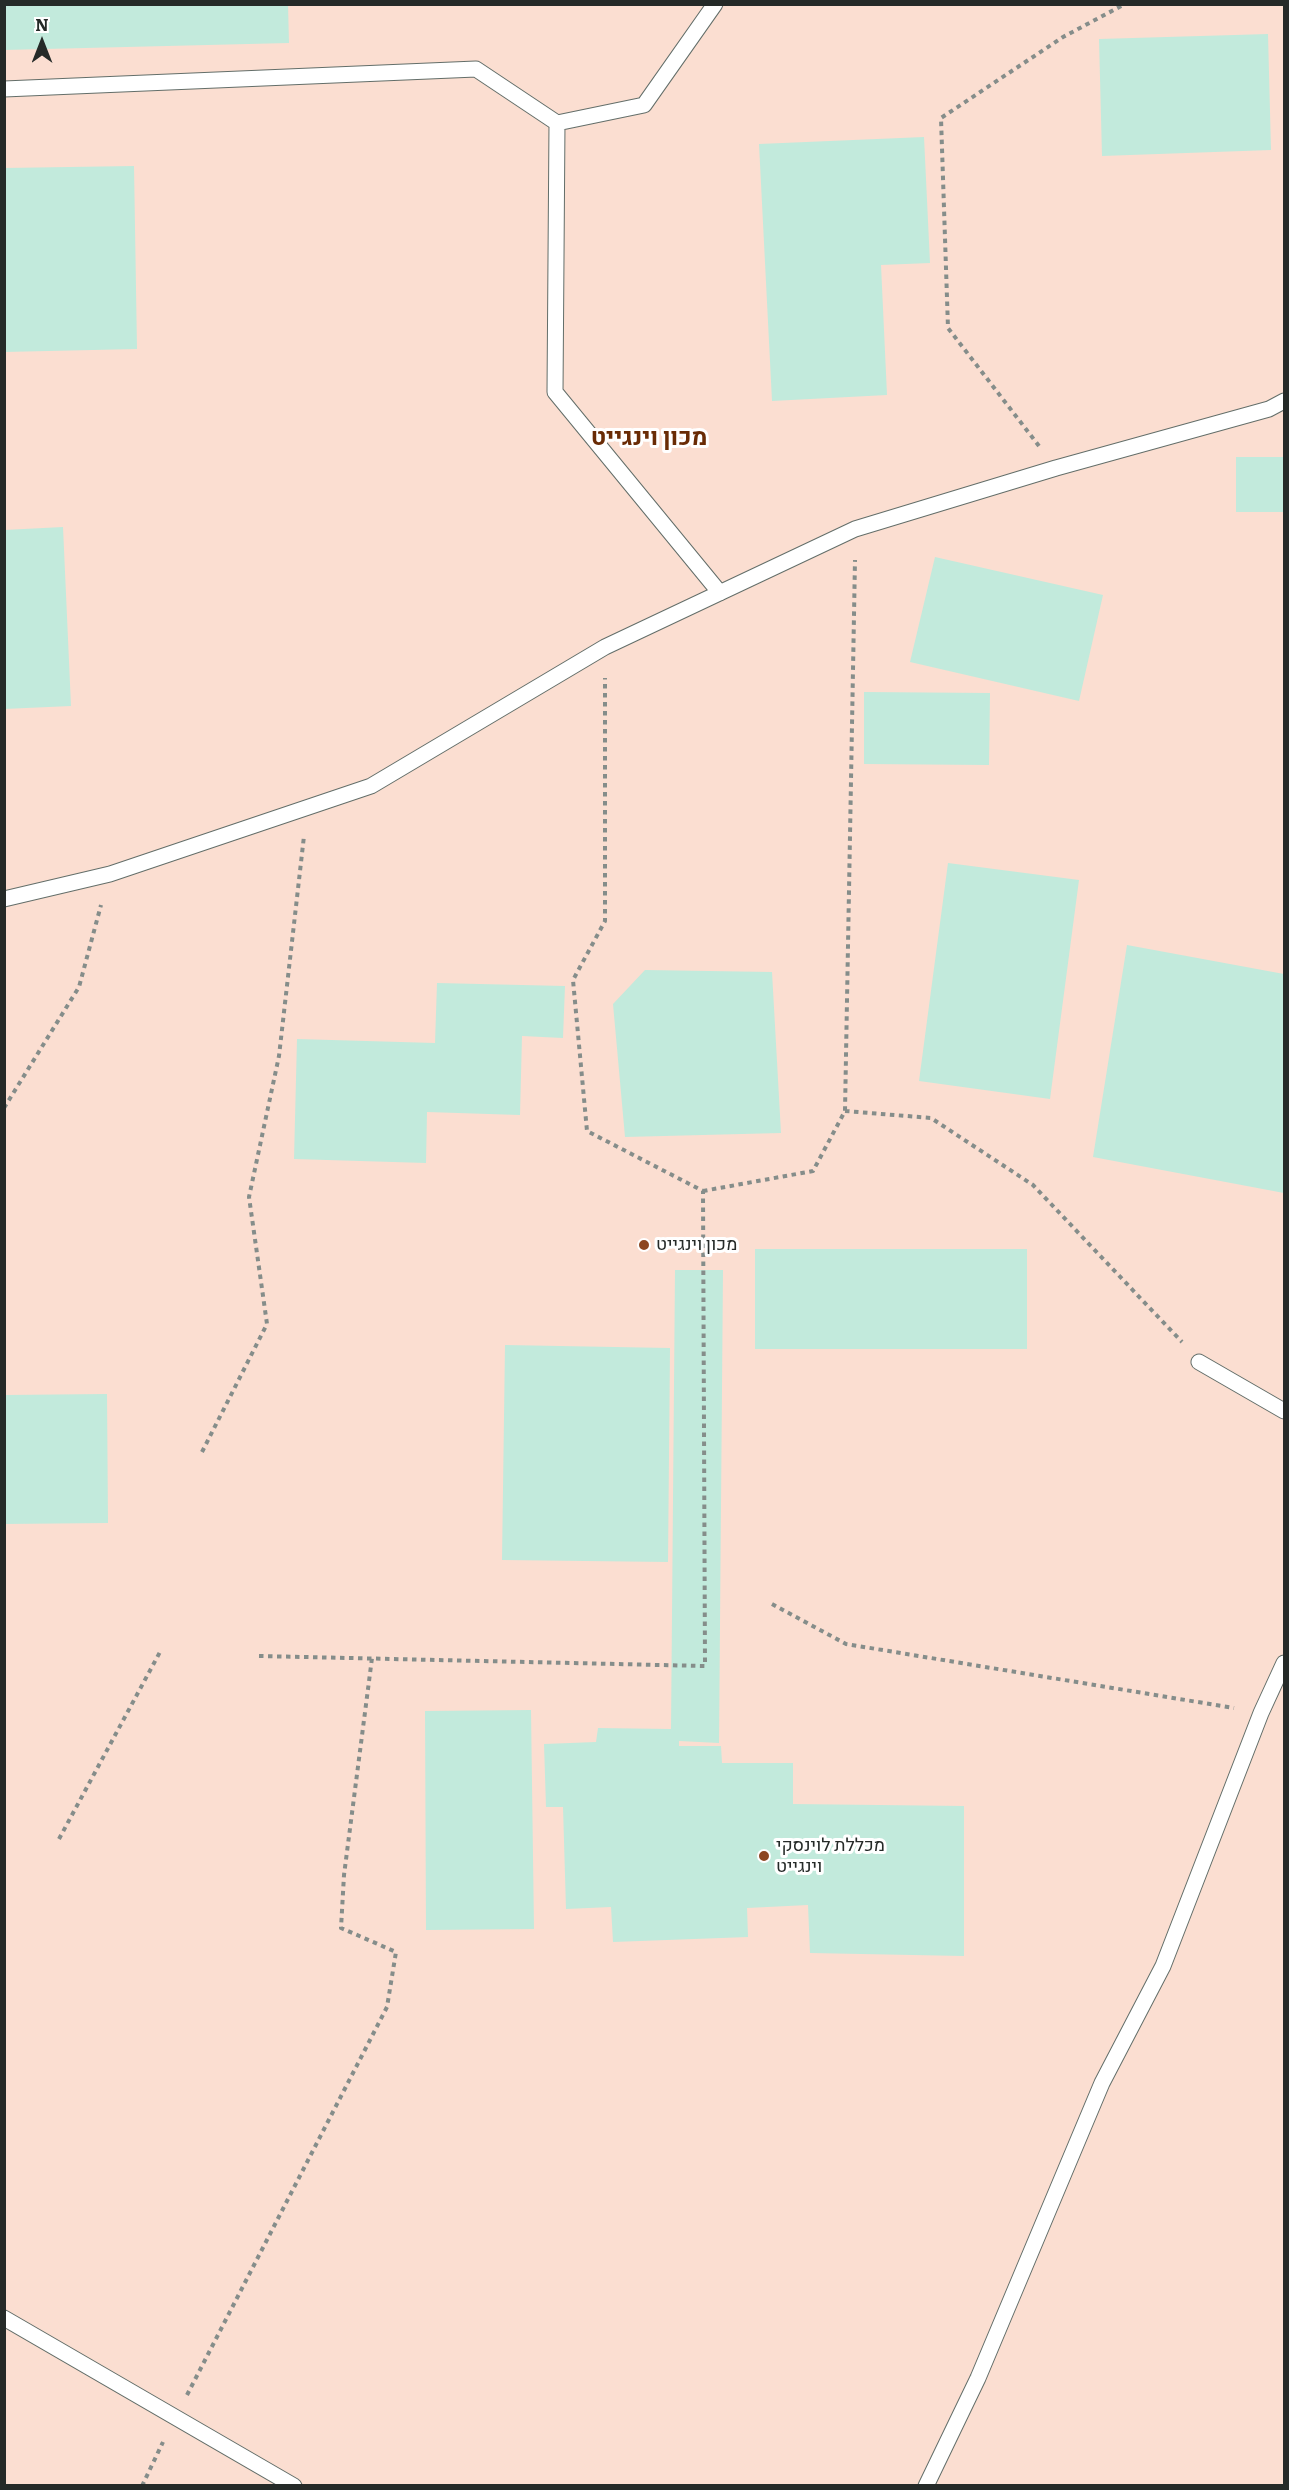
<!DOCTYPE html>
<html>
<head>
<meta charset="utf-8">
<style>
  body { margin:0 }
  #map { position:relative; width:1289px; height:2490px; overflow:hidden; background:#ebf8f3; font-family:Literata,serif }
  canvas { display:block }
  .frame { position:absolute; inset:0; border:6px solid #252a28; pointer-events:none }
  .north { position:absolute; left:12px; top:12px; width:60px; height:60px; -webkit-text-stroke:4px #fff; paint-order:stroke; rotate:0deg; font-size:16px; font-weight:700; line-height:24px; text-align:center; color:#252a28 }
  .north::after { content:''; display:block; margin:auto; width:21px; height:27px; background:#252a28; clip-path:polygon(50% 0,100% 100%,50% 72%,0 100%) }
</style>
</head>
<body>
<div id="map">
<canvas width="1289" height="2490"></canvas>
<div class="frame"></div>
<div class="north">N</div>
</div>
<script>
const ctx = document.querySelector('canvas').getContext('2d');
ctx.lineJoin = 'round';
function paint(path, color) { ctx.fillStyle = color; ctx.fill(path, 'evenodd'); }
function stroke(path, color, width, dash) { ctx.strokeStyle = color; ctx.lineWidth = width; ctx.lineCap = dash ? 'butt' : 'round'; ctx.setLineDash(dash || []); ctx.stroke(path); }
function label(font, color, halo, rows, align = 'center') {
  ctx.font = font + ' Literata,Heebo,serif'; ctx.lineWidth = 6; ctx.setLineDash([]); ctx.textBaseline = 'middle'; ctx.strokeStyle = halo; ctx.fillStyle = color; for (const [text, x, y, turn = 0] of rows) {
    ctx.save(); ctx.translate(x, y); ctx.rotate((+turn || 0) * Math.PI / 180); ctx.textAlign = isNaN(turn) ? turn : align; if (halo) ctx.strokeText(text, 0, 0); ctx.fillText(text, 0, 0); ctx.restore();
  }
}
paint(new Path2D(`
  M5,5H1284V2485L5,2486Z`), '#fbded1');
paint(new Path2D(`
  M4,4H288L289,43L4,50Z
  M1268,34L1271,150L1102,156L1099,39Z
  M924,137L930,263L881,265L887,395L772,401L759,144Z
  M134,166L137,349L4,352V168Z
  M1236,457H1284V512H1236Z
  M63,527L71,706L4,709V530Z
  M935,557L1103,595L1079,701L910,662Z
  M864,692L990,693L989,765L864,764Z
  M948,863L1079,880L1050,1099L919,1081Z
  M1127,945L1284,974V1193L1093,1157Z
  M645,970L772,972L781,1133L625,1137L613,1004Z
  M437,983L565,986L563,1038L522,1036L520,1115L427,1112L426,1163L294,1159L297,1039L435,1043Z
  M755,1249H1027V1349H755Z
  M675,1270H723L719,1743L679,1741V1746H721L722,1763H793V1804L964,1806V1956L810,1953L808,1905L747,1908L748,1937L613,1942L611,1907L566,1909L563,1807H546L544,1744L596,1742L598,1728L671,1729Z
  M505,1345L670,1348L668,1562L502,1560Z
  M107,1394L108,1523L4,1524V1395Z
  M531,1710L534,1929L426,1930L425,1711Z`), '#c2eadc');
const service = new Path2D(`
  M4,89L476,69L557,123L555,392L720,593
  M557,123L644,105L715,4
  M4,899L110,874L371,786L605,647L855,529L1056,468L1269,409L1284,401
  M1199,1362L1284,1411
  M4,2318L294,2486
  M926,2486L978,2378L1102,2083L1163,1966L1261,1713L1284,1663`);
stroke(service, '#636e69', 17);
stroke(new Path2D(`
  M1039,446L948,328L941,118L1063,37L1125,4
  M4,1108L79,987L101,905
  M845,1111L931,1118L1033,1185L1182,1342
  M703,1191L813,1171L845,1111L855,560
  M202,1452L267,1324L249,1197L279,1056L304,836
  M772,1604L846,1644L1234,1708
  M259,1656L705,1666L703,1191L587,1131L573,980L605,921V678
  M59,1839L160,1652
  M187,2395L387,2007L396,1952L341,1928L344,1875L372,1658
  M142,2486L163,2442`), '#858d8a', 4, [4.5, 4.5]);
stroke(service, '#fff', 15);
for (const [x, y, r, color] of [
  [644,1245,6,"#8c4621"],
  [764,1856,6,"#8c4621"]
]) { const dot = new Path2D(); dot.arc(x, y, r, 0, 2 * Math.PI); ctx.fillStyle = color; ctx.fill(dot); stroke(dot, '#fff', 2); }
label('18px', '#252a28', '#fff', [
  ["מכון וינגייט",656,1245],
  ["מכללת לוינסקי",776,1846],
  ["וינגייט",776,1867]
], 'left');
label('bold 24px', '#692b05', '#fff', [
  ["מכון וינגייט",649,438]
]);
</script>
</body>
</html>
